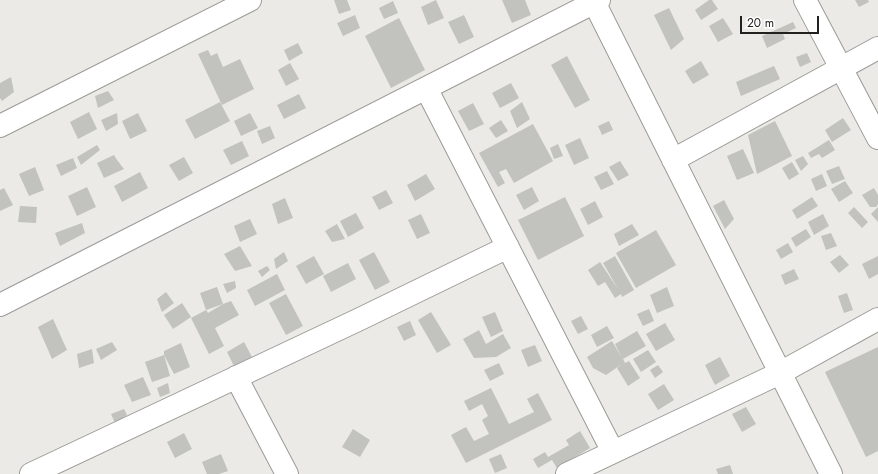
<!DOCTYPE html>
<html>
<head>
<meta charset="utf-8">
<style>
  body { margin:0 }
  #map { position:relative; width:878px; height:474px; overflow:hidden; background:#ebeae6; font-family:Jost,sans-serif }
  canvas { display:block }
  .scale { position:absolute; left:740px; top:16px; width:79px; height:18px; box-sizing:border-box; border:2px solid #222120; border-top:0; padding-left:5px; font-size:12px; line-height:14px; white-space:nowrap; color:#222120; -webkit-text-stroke:3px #fff; paint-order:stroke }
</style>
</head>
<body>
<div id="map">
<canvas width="878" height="474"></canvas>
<div class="scale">20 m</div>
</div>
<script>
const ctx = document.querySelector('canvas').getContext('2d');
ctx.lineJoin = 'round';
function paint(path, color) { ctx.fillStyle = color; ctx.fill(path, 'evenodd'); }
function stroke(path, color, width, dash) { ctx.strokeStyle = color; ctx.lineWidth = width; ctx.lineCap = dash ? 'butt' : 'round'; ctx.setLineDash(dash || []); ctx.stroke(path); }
paint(new Path2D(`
  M334,0H347L351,10L339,14Z
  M436,0L444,18L428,25L421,7Z
  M502,0H525L531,15L512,23Z
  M709,0H712L718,9L701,20L695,10Z
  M855,0H868L869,2L859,7Z
  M393,1L398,13L384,19L379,8Z
  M669,8L684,39L671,50L654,15Z
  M355,15L360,28L343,36L337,23Z
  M464,15L474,37L459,44L448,22Z
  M399,18L425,70L391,88L365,36Z
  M723,18L733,34L718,42L709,26Z
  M793,22L796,28L783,34L785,39L767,48L762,36Z
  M298,43L303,53L289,61L284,50Z
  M208,50L211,56L217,53L223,67L240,59L254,89L222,105L198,54Z
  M807,53L811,62L800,67L796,57Z
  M567,56L590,100L575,108L551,65Z
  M701,61L709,75L693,84L685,71Z
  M290,63L299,79L286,86L278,70Z
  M774,66L780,79L741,96L736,82Z
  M11,77L14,92L2,101L0,98V83Z
  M511,83L519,98L500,108L492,93Z
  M108,91L114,100L98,108L95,96Z
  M299,94L306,108L284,119L277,105Z
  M220,102L230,121L195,139L185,120Z
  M522,102L530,119L517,128L510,111Z
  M473,103L484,124L469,131L458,111Z
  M89,112L97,129L78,139L70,122Z
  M117,113L118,124L106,131L101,120Z
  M138,113L147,131L130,139L122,121Z
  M250,113L258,128L241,136L234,121Z
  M843,118L851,130L832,142L825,130Z
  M501,120L508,131L496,138L489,128Z
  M609,121L613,130L602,135L598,126Z
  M775,121L792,156L757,174L748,135Z
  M533,124L553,161L514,183L506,169L499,172L505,183L498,187L479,153Z
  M270,126L275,138L262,144L257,131Z
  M580,138L589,158L574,165L565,145Z
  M829,140L835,150L822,158L819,154L811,158L808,153Z
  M242,141L249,156L231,165L223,150Z
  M558,144L563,156L554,159L550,148Z
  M97,145L100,150L81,165L77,157Z
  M743,149L754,173L737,180L727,156Z
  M114,155L117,160L124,169L104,178L97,163Z
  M803,156L808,164L801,171L795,160Z
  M184,157L193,173L179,181L169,165Z
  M73,158L77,168L61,176L56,165Z
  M620,161L629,175L618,181L609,167Z
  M792,162L799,174L789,180L782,168Z
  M839,166L845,179L832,184L826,171Z
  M35,167L44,190L29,196L19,174Z
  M607,171L614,184L601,190L594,177Z
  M140,172L148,188L122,202L114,186Z
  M426,174L435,189L415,201L407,185Z
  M822,174L827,186L816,191L811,179Z
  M845,181L853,193L839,202L831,189Z
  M87,187L96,207L77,216L68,196Z
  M532,187L539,201L524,210L516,195Z
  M4,188L13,205L0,211V190Z
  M874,188L878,195V204L876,207H870L862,195Z
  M386,190L393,203L379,210L372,197Z
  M565,197L584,236L538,260L518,220Z
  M812,197L818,206L797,219L792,210Z
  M285,198L293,218L278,224L272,204Z
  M724,200L734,219L725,229L713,206Z
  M595,201L603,217L588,225L580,209Z
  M20,206L37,207L36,223L18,222Z
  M854,207L868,222L862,228L848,213Z
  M878,207V222L871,214Z
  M356,213L364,228L348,237L340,221Z
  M421,214L430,233L417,239L408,220Z
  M823,214L829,226L814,235L808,222Z
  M250,219L257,234L240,242L234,226Z
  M82,223L85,233L60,246L55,233Z
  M337,224L345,239L332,242L325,231Z
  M632,224L639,235L619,246L614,234Z
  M806,229L811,237L796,247L791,238Z
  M656,230L676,265L636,288L616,253Z
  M831,233L837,246L826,250L821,236Z
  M788,243L793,252L781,259L776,250Z
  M240,246L252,266L235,271L224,254Z
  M284,252L288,261L276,269L274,259Z
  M374,252L390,282L375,290L359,260Z
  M840,255L849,265L839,273L830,262Z
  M314,256L324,274L306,284L296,266Z
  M615,256L634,290L622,297L621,294L615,298L605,282L598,286L588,270L600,262L618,289L603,263Z
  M878,256V274L869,279L862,264Z
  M348,263L356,279L331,292L323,276Z
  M267,266L270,270L262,277L258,271Z
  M794,269L799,279L785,285L781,275Z
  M277,274L285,290L255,306L247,290Z
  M235,281L236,288L227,293L223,284Z
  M217,287L223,304L231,301L239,315L215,328L224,346L209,354L191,318L206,310L208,313L223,304L206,310L200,293Z
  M667,287L674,306L657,313L650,295Z
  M166,292L174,303L162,312L157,299Z
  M847,293L853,310L844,313L838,296Z
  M286,294L303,326L286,335L269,303Z
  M182,303L191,317L173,329L164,315Z
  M649,309L654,321L643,326L637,314Z
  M431,312L451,345L437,353L418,320Z
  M495,312L503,331L491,337L482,317Z
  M581,316L588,329L578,334L571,321Z
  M53,319L67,350L52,359L38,327Z
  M410,321L416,335L404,341L397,327Z
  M665,323L675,340L656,351L646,334Z
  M607,326L614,338L597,347L591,335Z
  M479,330L486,344L503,334L511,348L496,357L474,358L463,339Z
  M637,331L646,346L623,359L625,363L629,361L640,378L628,386L617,368L622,364L606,375L593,368L587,357L612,341L622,358L615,344Z
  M112,342L117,350L101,360L96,349Z
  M244,342L252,357L234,366L227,352Z
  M181,343L190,367L174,374L164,355L170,376L152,382L145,362L164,355V351Z
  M535,345L542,361L528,367L521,350Z
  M878,347V451L866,457L825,372Z
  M92,349L94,363L79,368L77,354Z
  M648,350L656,362L641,372L633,359Z
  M720,357L730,376L715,385L705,365Z
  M499,363L504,374L490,381L484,370Z
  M658,365L663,372L655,378L650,370Z
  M143,377L151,395L132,402L124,385Z
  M168,383L170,393L160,397L157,388Z
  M664,384L674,400L658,410L648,394Z
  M491,388L509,424L534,412L527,399L538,393L552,420L466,463L451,435L466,427L474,441L489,434L482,420L488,416L482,404L469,411L464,401Z
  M746,407L756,424L742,432L732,414Z
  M124,409L127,415L115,423L111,414Z
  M353,429L370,440L360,457L342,447Z
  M580,431L590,448L557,468L552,460L538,468L533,459L545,452L548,457L569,445L566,440Z
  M184,433L192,449L175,458L167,442Z
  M221,454L228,471L219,474H207L202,462Z
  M501,454L507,468L495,473L489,459Z
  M730,465L733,474H718L716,469Z`), '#c2c2be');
const minor = new Path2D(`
  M593,0L831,474
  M805,0L878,138
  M426,88L613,452
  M0,126L250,0
  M673,160L878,48
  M0,305L599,0
  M236,377L287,474
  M31,474L360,319L508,247
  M567,474L780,373L878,319`);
stroke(minor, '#9b9a97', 24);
stroke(minor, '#fff', 22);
</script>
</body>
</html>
